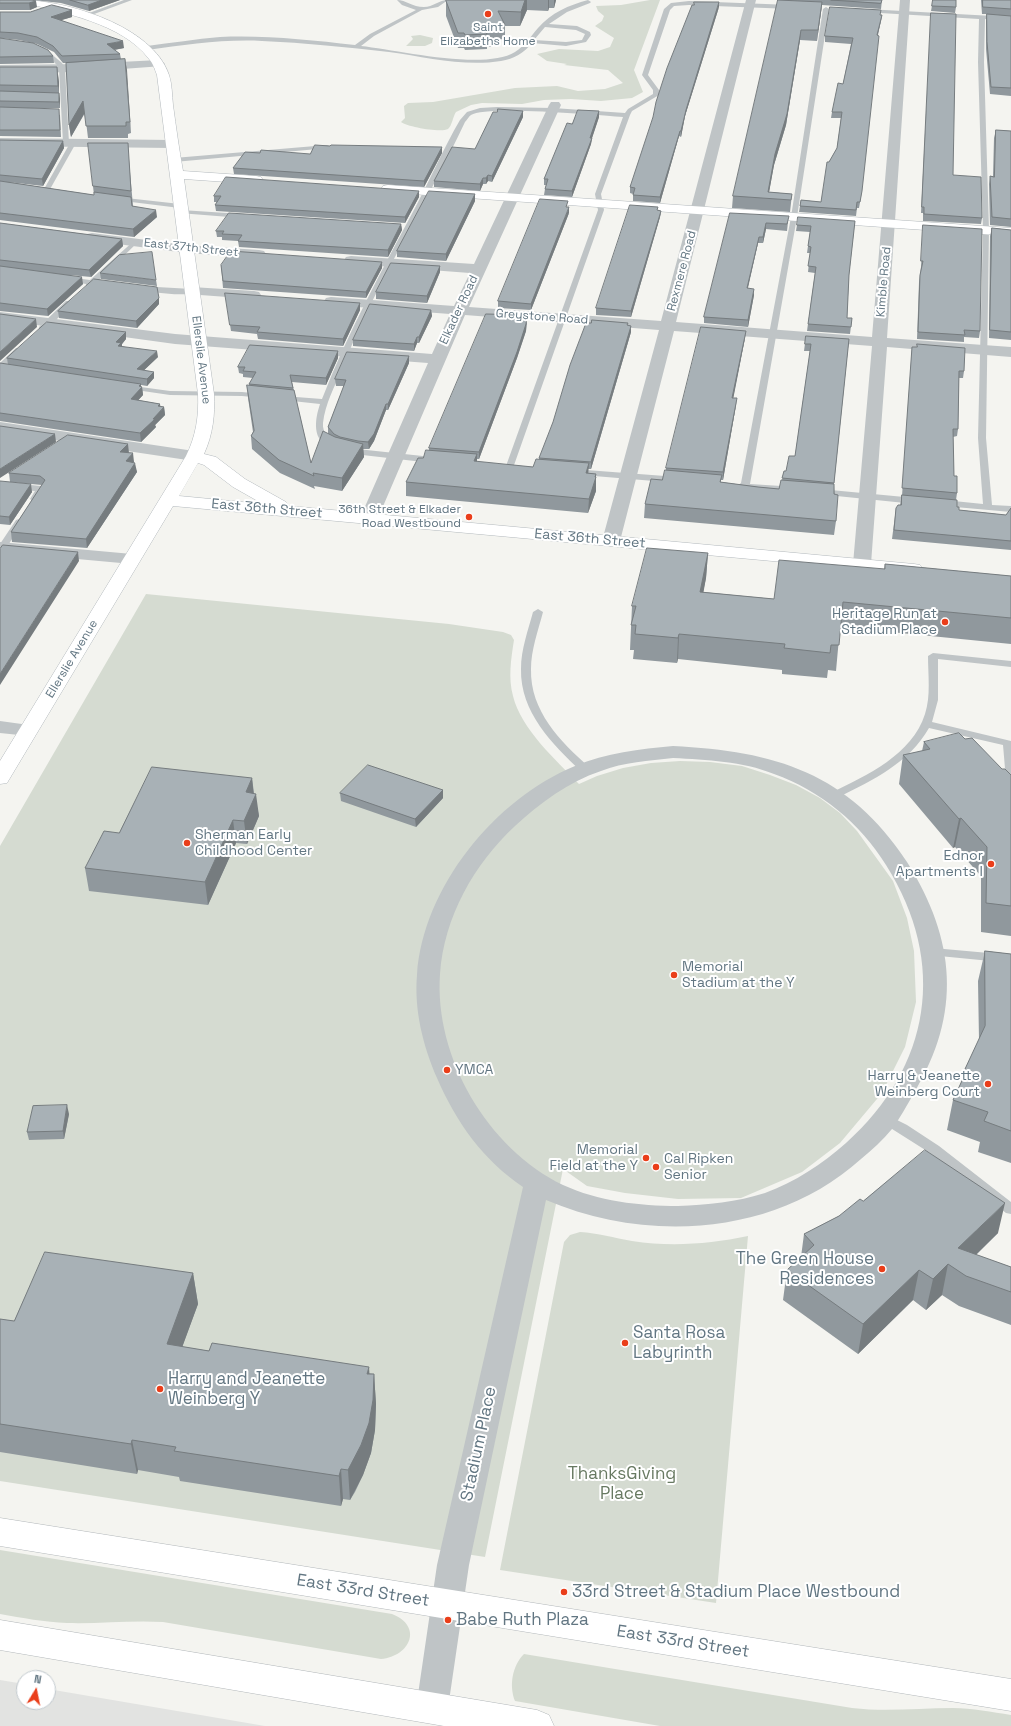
<!DOCTYPE html>
<html>
<head>
<meta charset="utf-8">
<style>
  body { margin:0 }
  #map { position:relative; width:1011px; height:1726px; overflow:hidden; background:#f4f4f0; font-family:"Space Grotesk",sans-serif }
  canvas { display:block }
  .north { position:absolute; left:16px; top:1670px; width:40px; height:40px; box-sizing:border-box; background:#fff; border:1px solid #c0c8cd; border-radius:50%; rotate:10deg; font-size:11px; font-weight:700; line-height:16px; text-align:center; color:#627682 }
  .north::after { content:''; display:block; margin:auto; width:14px; height:18px; background:#ea3e1a; clip-path:polygon(50% 0,100% 100%,50% 72%,0 100%) }
</style>
</head>
<body>
<div id="map">
<canvas width="1011" height="1726"></canvas>
<div class="north">N</div>
</div>
<script>
const ctx = document.querySelector('canvas').getContext('2d');
ctx.lineJoin = 'round';
function paint(path, color) { ctx.fillStyle = color; ctx.fill(path, 'evenodd'); }
function stroke(path, color, width, dash) { ctx.strokeStyle = color; ctx.lineWidth = width; ctx.lineCap = dash ? 'butt' : 'round'; ctx.setLineDash(dash || []); ctx.stroke(path); }
function label(font, color, halo, rows, align = 'center') {
  ctx.font = font + ' "Space Grotesk",sans-serif'; ctx.lineWidth = 4; ctx.setLineDash([]); ctx.textBaseline = 'middle'; ctx.strokeStyle = halo; ctx.fillStyle = color; for (const [text, x, y, turn = 0] of rows) {
    ctx.save(); ctx.translate(x, y); ctx.rotate((+turn || 0) * Math.PI / 180); ctx.textAlign = isNaN(turn) ? turn : align; if (halo) ctx.strokeText(text, 0, 0); ctx.fillText(text, 0, 0); ctx.restore();
  }
}
paint(new Path2D(`
  M0,1680L24,1684V1702H48V1689L265,1726H0Z`), '#e2e3e1');
paint(new Path2D(`
  M650,0H660L634,70L643,92L632,98L601,101L571,99L544,100L522,104L482,103L471,105L456,112C453,116 452,126 448,129C441,133 408,127 401,122L405,118L404,106L408,103L433,102L515,88L557,86L578,91L605,89L623,83L608,70L564,65L567,64L547,61L537,54L559,49L598,51L610,47L614,38L595,26L602,21L604,16L598,11L596,6L621,5Z
  M420,35L433,38L432,43L425,46H406L413,39L411,36Z
  M146,594L449,624L503,632L511,635L514,640C511,659 508,678 513,696C521,729 556,760 579,784L597,776L623,768L651,763L680,761L710,762L742,766L770,775L796,785L820,798L840,813L857,831L893,881L907,918L914,951L916,1002L905,1047L882,1093L840,1143L802,1172L741,1198L678,1199L625,1193L587,1186L563,1169L485,1557L0,1481V846Z
  M580,1232C598,1233 614,1238 632,1241C671,1247 710,1244 748,1236L716,1603L500,1570L564,1242L570,1235Z
  M0,1550L392,1614C423,1626 411,1656 381,1659L163,1622C131,1620 99,1624 67,1623C45,1622 22,1618 0,1614Z
  M524,1654L852,1708C886,1712 919,1708 953,1708C972,1708 992,1712 1011,1715V1726H660L515,1701C509,1686 512,1666 524,1654Z`), '#d5dbd1');
const secondary = new Path2D(`
  M21,0C66,0 153,26 169,75C172,84 172,95 173,105C176,127 179,149 183,171L256,176L261,177L263,180L261,183L256,184L184,179L214,394C215,415 213,434 204,454L216,457L245,479L286,502L289,506L914,564L920,565L923,569L920,573L914,574L173,506L10,778L7,783L0,784V761L186,456C196,436 199,416 198,394L157,75C155,70 153,63 149,59C122,23 63,13 22,2ZM198,463L204,465L233,487L263,504L179,496Z
  M388,185L1011,228V236L383,192L381,189L383,186Z`);
const primary = new Path2D(`
  M0,1518L1011,1679V1711L0,1546Z
  M0,1620L537,1710L549,1715L554,1726H444L0,1650Z`);
stroke(secondary, '#b3b9bd', 1);
stroke(primary, '#b2b7ba', 1);
paint(new Path2D(`
  M124,0H132L86,17L81,16Z
  M397,0C406,0 412,7 424,7C433,7 439,0 448,0L438,7L422,10L374,36L361,46C398,50 484,71 515,52C525,46 531,36 538,28C551,13 569,5 588,0L591,2L590,3L567,12L549,24L577,26L590,32L591,35L586,42L566,46L532,43C524,53 514,59 501,61C464,67 426,57 389,52C347,47 305,43 262,41C223,39 186,45 147,50L144,48L147,46C171,43 196,39 220,37C265,35 310,40 355,45L370,34L416,10L402,5ZM545,27L576,30L585,34L582,40L566,42L534,40Z
  M689,1L791,5L794,7L791,9L689,5L674,6L670,10L648,75L659,90V95L632,111L630,115L601,194L604,210L513,468H507L506,466L598,210L595,194L623,117C600,115 485,105 471,115C469,116 467,120 465,122C426,205 376,283 342,369C335,386 325,404 323,423C322,434 330,438 336,445L332,447C311,442 315,419 320,404L283,400L279,398L283,396L322,399C348,332 382,270 416,206C431,178 444,147 460,120L467,112L480,108L497,107L553,108L625,113L628,109L653,94V90L642,75L664,9L671,3Z
  M826,7L829,9L797,217L750,484L781,486L785,489L781,492L741,489L737,486L741,483L791,217L823,9Z
  M866,9L1011,17V21L985,19L984,62L989,230L986,438L992,505L1011,506V512L944,506L940,503L944,500L983,504L978,438L983,230L978,62L979,19L864,12L863,11Z
  M43,47L62,63L65,69L69,143L66,145L63,143L59,69L57,65L41,50L40,49Z
  M73,141L76,143L49,191L44,192L43,191L70,143Z
  M327,145L329,146V148L174,162L171,160L174,158Z
  M117,197L180,204L183,206L180,208L115,200L114,199Z
  M181,210L242,214L245,216L242,218L179,213V211Z
  M135,240L137,241V243L98,281L109,282V286L94,285L89,287H86V284L67,281L63,279L67,277L90,280Z
  M139,286L192,289L196,291C187,298 153,292 142,290H139Z
  M66,301H69L73,303L45,331H39V327Z
  M16,348H19L23,350L3,369H0V363Z
  M126,385L170,391L242,392L262,394L266,396L262,398L242,396L170,395L129,389H126Z
  M348,448L432,457L436,460L432,463L345,453L344,451Z
  M573,469L678,477L682,480L678,483L570,474L569,472Z
  M0,482L41,486L45,489L37,501L34,502L30,499L35,491L0,488Z
  M820,489L915,498L919,501L915,504L817,494L816,492L817,490Z
  M19,519L23,522L3,553L0,554V544L16,520Z
  M538,609L543,612C538,631 531,650 531,669C530,711 560,741 589,767L590,769L589,771H581C552,744 520,712 521,669C521,649 528,631 533,612Z
  M933,653L1011,661V667L938,659V700L932,722L1011,741V783L1006,780L1003,745L929,728C909,763 873,780 839,797H831L830,795L831,793C867,775 912,755 925,714C931,696 928,675 928,656Z
  M933,948L1011,955V963L929,955L927,952L929,949Z
  M885,1114L907,1125L939,1146L1011,1202V1214L1006,1213L930,1153L881,1122L879,1119L881,1116Z`), '#bfc4c6');
paint(new Path2D(`
  M746,0H756L676,322L872,337L900,0H910L887,338L1011,347V357L887,347L871,564L868,568L862,569L856,568L853,564L872,346L674,331L620,541L617,545L611,546L605,545L602,541L659,330L465,315L378,518L375,522L369,523L363,522L360,518L428,363L175,344L0,320V312L175,334L432,354L450,314L331,305L326,304L324,301L326,298L331,297L454,306L470,273L351,264L346,263L344,260L346,257L351,256L474,264L549,105L551,102H559L561,105L469,307L661,321Z
  M159,60L163,62L165,64L163,66L81,72L0,73V65L81,64Z
  M0,138L172,140L177,141L178,144L177,147L172,148L0,146Z
  M92,233L186,245L259,250L264,251L266,254L264,257L259,258L186,253L87,240L85,237L87,234Z
  M192,287L254,291L259,292L261,295L259,298L254,299L187,294L185,291L187,288Z
  M0,422L194,451L200,452L202,456L200,460L194,461L0,432Z
  M0,542L132,554L138,555L141,559L138,563L132,564L0,552Z
  M0,721L36,726L39,730L36,734L29,736L0,733Z
  M673,746C775,751 849,773 907,862C956,940 962,1013 914,1093C907,1105 900,1118 892,1129C883,1140 872,1150 861,1159C777,1235 649,1244 546,1200L469,1565L448,1708L444,1719L432,1724L420,1719L416,1708L437,1565L523,1187C483,1160 456,1122 437,1078C423,1046 414,1010 417,975C423,887 495,799 575,766C606,753 640,749 673,746ZM673,758C707,760 742,761 774,774C821,791 860,823 886,865C948,963 931,1067 846,1143C822,1164 795,1182 765,1193C737,1202 707,1205 678,1206C639,1206 598,1201 563,1185C488,1149 434,1057 440,974C444,917 474,864 515,826C540,803 568,782 601,771C624,762 649,761 673,758Z`), '#bfc4c6');
paint(secondary, '#fff');
paint(primary, '#fff');
paint(new Path2D(`
  M0,0H32L37,7L30,10H0Z
  M33,0H120L89,11L61,3Z
  M446,0H556L554,8H549L548,11L527,10L520,26H505V39L492,40L493,47H487V49L465,50L464,48H458L446,16Z
  M778,0H882L881,9L822,5L817,41L800,40L786,125L774,165L769,192L792,194L790,212L732,208L733,196Z
  M933,0L956,7L955,13L931,11Z
  M981,0H1011V96L990,94L986,49V21L987,14H982Z
  M719,7L685,116L681,137L679,136L660,203L633,201V194L630,193V187Z
  M72,10V17L61,20L124,48L114,50L120,54L121,59H125L131,133L128,134V138H88L85,113L71,137L69,125L67,63H63L54,52L37,44L19,40L0,38V12H30Z
  M931,13L953,175L982,218L981,224L923,221V213H921Z
  M880,15H882L878,35L861,197L859,208H857L856,216L799,212L801,200L821,202L829,162L837,148L841,118H831L832,112L843,84L851,44L825,42V36Z
  M0,38L53,56L54,63L0,64Z
  M0,67L58,74L60,108H25L60,115L61,137L0,136Z
  M523,111V117L492,182L488,181L486,184H483L480,191L434,187V181L475,149L497,112Z
  M599,111V117L592,138L591,144L572,197L544,195L545,189L546,185H544V179L572,124Z
  M996,130L1011,131V227L990,225L989,184L990,176H993L994,138Z
  M0,140L63,141L64,148L43,186L8,182L94,195L88,143L128,149L133,206L157,217L134,237L0,220Z
  M330,146L442,147V153L424,187L234,174L233,168L260,153L310,154Z
  M475,194V201L446,261L397,257V251Z
  M214,196L419,197L405,223L216,211L215,205L217,202H214Z
  M658,210L661,211L660,217L631,317L596,315V308Z
  M569,213L531,310L498,308V301Z
  M730,213L788,222L787,231L766,229L763,243H758L748,288L754,295L748,327L704,323V317Z
  M855,221L849,275L847,318H852L850,334L807,331L815,273L808,272L810,253H807L810,232L796,231L797,225Z
  M0,223L122,239L123,246L91,277L70,275L83,284L48,316L0,311Z
  M401,224L402,230L388,257L239,247L238,241L222,240V237H217L216,231Z
  M923,225L980,331L979,338L964,337V342L917,339L919,282L921,267Z
  M992,228L1011,230V340L989,338L990,236Z
  M221,265L382,268L366,298L223,288Z
  M440,266V272L427,303L376,299V292Z
  M100,273L156,280L157,286L101,279Z
  M225,293L360,310L343,346L258,339L257,334L231,331Z
  M159,304L137,328L59,318L58,311Z
  M431,310L432,316L419,343H417L414,351L353,346V340Z
  M527,322L526,331L517,358L479,459H477V462L533,467L539,459V458L628,325L631,332L591,469H588V473L596,474V491L588,513L406,496V482L423,458L429,450V448Z
  M126,332V339L122,344V346L158,357L144,370L154,378L147,386L141,385V387H142L143,395L138,400L160,404V406L164,407L165,415L155,425L156,427L141,442L0,421V363L8,365L7,358Z
  M806,336L849,339L834,484L836,521L834,535L644,518L645,504L662,480L666,470V468L745,338L733,398L736,405L723,480H721V482L758,487L779,489L782,480L784,471H786L795,456L810,351H804Z
  M912,347L964,371L963,378H959L958,429L957,436L953,437L954,476L957,493L956,500L957,507L959,510L1006,515L1011,508V550L892,539L896,508L900,505L902,496Z
  M338,351V358L326,385L292,382L311,463L328,433V427L344,386H336L335,379L409,356V363L388,410H386L374,441L369,449H363L364,457L342,491L314,486L315,489L280,473L252,449L251,436L253,432L248,398L247,385L249,386V384L253,378L243,377V374L239,373L238,367Z
  M129,453L134,462H133L137,472L87,548L12,542L11,532L42,485L10,482L9,473Z
  M0,481L32,492L10,525L0,524Z
  M708,553L706,578L703,592L774,599L884,569L885,564L1011,576V644L840,627L836,671L828,670L827,678L782,674V670L678,659L677,663L633,659L634,650H630L632,606Z
  M965,739L1002,769L1011,775V936L981,932V876L955,847L953,848L899,784L903,755L922,751L924,742Z
  M252,778L254,793L259,816L247,844L236,843L208,905L89,891L85,868Z
  M443,790V798L416,827L341,801L340,793Z
  M985,951L1011,954V1163L978,1152L980,1142L947,1130L953,1100L963,1078L965,1069L979,1040L978,981Z
  M69,1114L64,1139L29,1140L27,1132Z
  M839,1216L998,1233L976,1255L1011,1267V1325L959,1306L942,1295L926,1310L913,1300L858,1354L783,1300L787,1270L801,1257L804,1234Z
  M193,1273L198,1304L182,1347L374,1374L376,1404L375,1430L371,1453L363,1475L355,1492L350,1500L343,1499L341,1506L180,1481L179,1477L138,1470L137,1474L0,1452V1319L14,1321Z`), '#90989d');
paint(new Path2D(`
  M102,0H120L89,11L88,5Z
  M525,0H527V10L520,26L521,12Z
  M548,0H549V8L548,11Z
  M554,0H556L554,8Z
  M36,1L37,7L30,10L29,3Z
  M719,2V7L685,116L681,137V131L686,110Z
  M822,2L821,12L817,41L818,30Z
  M72,10V17L52,23L51,17Z
  M882,15L881,21L876,41L877,35Z
  M801,30L800,40L786,125L774,165L768,198V192L775,154Z
  M123,41L124,48L108,51L107,44Z
  M125,59L127,70L131,133L130,122Z
  M57,67L59,82V92L58,86Z
  M59,93L60,99V108L59,102Z
  M83,101L85,112L71,137L69,125Z
  M523,111V117L492,182V176Z
  M599,111V117L592,138L591,144L572,197V191Z
  M680,131L679,136L660,203V197Z
  M63,141L64,148L43,186L42,179Z
  M442,147V153L424,187V181Z
  M488,175V181L486,184V178Z
  M483,178V184L480,191V184Z
  M419,191V197L405,223V217Z
  M475,194V201L446,261V254Z
  M569,207V213L531,310V304Z
  M156,210L157,217L134,237L133,229Z
  M661,211L660,217L631,317V311Z
  M766,223V229L763,243V237Z
  M401,224L402,230L388,257V250Z
  M759,237L758,243L746,295L747,288Z
  M122,239L123,246L91,277L89,270Z
  M382,262V268L366,298V292Z
  M440,266V272L427,303V296Z
  M82,277L83,284L48,316L47,309Z
  M754,289V295L748,327V320Z
  M159,298V304L137,328L136,321Z
  M360,303V310L343,346V339Z
  M431,310L432,316L419,343V337Z
  M527,315L526,331L517,358L479,459V452Z
  M36,319L37,327L0,361V352Z
  M631,326V332L591,469V462Z
  M746,331L745,338L732,405V398Z
  M126,332V339L122,344V349L119,352L116,342Z
  M417,337V343L414,351V344Z
  M157,351L158,357L138,376L137,369Z
  M338,351V358L326,385V378Z
  M409,356V363L388,410V404Z
  M154,372V378L147,386V379Z
  M141,384V388L142,387L143,395L132,407L131,399Z
  M737,398L736,405L723,480V472Z
  M160,404L161,411L164,407L165,415L155,425L156,427L141,442L140,433L153,419L158,406Z
  M386,404V410L374,441L369,449L368,442Z
  M55,434L56,442L0,478V469Z
  M128,444L129,453L120,452Z
  M363,444L364,457L342,491V478Z
  M133,453L134,462L127,470L126,461Z
  M477,454V468L474,461Z
  M135,463L137,472L87,548L86,539Z
  M589,463L588,477L586,473Z
  M596,474V480V477V491L588,513L589,499Z
  M31,484L32,492L10,525L9,517Z
  M78,552L79,561L0,685V674Z
  M708,553L706,578L699,617L700,592Z
  M679,634L678,659L677,663L678,638Z
  M252,778L254,798L256,794L259,816L247,844L244,821L246,792Z
  M443,790V798L416,827L415,819Z
  M961,818L955,847L953,848L959,819Z
  M233,820L236,843L208,905L205,882Z
  M67,1105L69,1114L64,1139L63,1131Z
  M1005,1203L998,1233L959,1271L958,1248Z
  M948,1264L942,1295L926,1310L933,1279Z
  M919,1270L913,1300L858,1354L863,1324Z
  M193,1273L198,1304L172,1375L167,1344Z
  M369,1367L371,1397L367,1374Z
  M374,1374L376,1404L375,1430L371,1453L363,1475L350,1500L348,1470Z
  M132,1440L138,1470L137,1474L131,1444Z
  M341,1469L343,1499L341,1506L339,1476Z`), '#767c7f');
const building = new Path2D(`
  M0,0H32L36,1L29,3H0Z
  M70,0H102L88,5Z
  M446,0H525L521,12L498,11L505,25H490L492,32H486L487,34L465,35L464,33H458L446,1Z
  M778,0L822,2L818,30H801L787,114L775,154L768,192L792,194L791,200L733,196Z
  M831,0H882L881,3Z
  M933,0H956V7L932,6Z
  M983,0H1011V9L983,7Z
  M694,2H719L686,110L681,131H680L660,197L633,195L635,188L630,187L653,117L656,102L667,68L692,5H694Z
  M52,5L72,10L51,17L123,41L107,44L120,54L62,56L53,46L37,37L18,33L0,32V12H30Z
  M830,7L881,10L880,15H882L877,35L879,36L862,191L860,202H857L856,210L800,206L801,200L821,202L827,162H829L837,148L842,112H832L838,83L843,84L853,38L825,36Z
  M931,13L956,14L953,175L981,177L982,218L924,214V207H922Z
  M987,14L1011,16V88L991,87L987,42Z
  M0,38L33,43L48,50L53,56L0,57Z
  M125,59L130,122H126V126H86L83,101L69,125L66,63Z
  M0,67H57L58,86L0,85Z
  M0,91L59,93V102L0,101Z
  M0,107L59,109L60,130H0Z
  M498,109L523,111L492,176L488,175L486,178H483L480,184L434,181L452,147L475,149L493,112H497Z
  M578,110L599,111L590,138H592L572,191L545,189L548,179H544L567,123L572,124Z
  M996,130L1011,131V219L992,217L990,176L994,177Z
  M0,140L63,141L42,179L0,175Z
  M88,143H128L131,191L93,186Z
  M315,145L330,146L331,145L442,147L424,181L233,168L245,152L260,153L261,150L310,154Z
  M226,177L419,191L405,217L215,205L221,196H214Z
  M0,181L94,195V192L131,197L132,206L156,210L133,229L0,213Z
  M429,191L475,194L446,254L397,251Z
  M540,199L568,201L566,207H569L531,304L498,301Z
  M630,205L658,207L657,210L661,211L631,311L596,308Z
  M229,213L401,224L388,250L238,241L242,235L222,234L224,231H216Z
  M730,213L789,216L787,224L766,223L763,237H759L747,288L754,289L748,320L704,317Z
  M798,217L855,221L849,275L847,318H852L851,327L808,324L816,267L808,266L811,247L808,246L811,226L797,225Z
  M0,223L122,239L89,270L0,260Z
  M923,225L982,229L980,331L964,330L965,335L918,332L920,275L923,261H921Z
  M992,228L1011,230V332L990,330Z
  M231,251L382,262L366,292L223,281L221,265Z
  M152,252L156,280L100,273L119,255Z
  M391,263L440,266L427,296L376,292Z
  M0,266L82,277L47,309L0,303Z
  M94,279L157,287L159,298L136,321L58,311Z
  M225,293L360,303L343,339L257,332L260,327L230,325Z
  M370,304L431,310L419,337H417L414,344L353,340Z
  M0,314L36,319L0,352Z
  M486,314L527,315L526,324L517,352L479,452L429,448Z
  M592,320L628,323L627,325L631,326L591,462L539,458L553,422L570,365L586,323H591Z
  M47,322L126,332L116,342L121,343L118,346L157,351L137,369L154,372L147,379L7,358Z
  M701,327L746,331L732,398H737L723,472L666,468Z
  M806,336L849,339L834,483L782,478L784,471H786L789,456H795L811,344H805Z
  M917,344L965,348L964,371H959L958,429H953L954,476H957V493L902,488L912,347H917Z
  M250,345L338,351L326,378L290,375L293,388L249,384L256,372L243,371L245,367H238Z
  M347,352L409,356L388,404H386L374,434L368,442L358,441L340,437L334,434L328,427L346,380L335,379Z
  M0,363L141,384L139,386L142,387L131,399L160,404L158,406L164,407L153,419H155L140,433L0,413Z
  M247,385L294,390L311,463L323,431L335,437L363,444L342,478L313,473L314,476L279,460L251,436L254,431Z
  M0,426L55,434L0,469Z
  M68,435L128,444L120,452L133,453L126,461L135,463L86,539L11,532L45,480L40,476L9,473Z
  M426,450L477,454L474,461L533,467L536,459L589,463L586,473L596,474L595,477H596L589,499L406,482L418,458H423Z
  M665,470L722,475L720,482L758,487L779,489L781,480L834,484V494L838,495L836,521L645,504L651,479L662,480Z
  M0,481L31,484L9,517L0,516Z
  M902,495L957,500V507H959V510L1006,515L1011,508V541L894,530L896,508L898,505H901Z
  M3,545L78,552L0,674V549Z
  M647,548L708,553L700,592L774,599L779,560L885,569V564L1011,576V618L843,602L839,645H831L830,653L784,648L785,644L679,634L678,638L635,634L636,625H631L636,606H632Z
  M959,733L965,739L972,738L1002,769H1005L1011,775V906L986,903L987,847L961,818L959,819L903,755L930,749L924,742Z
  M368,765L443,790L415,819L340,793Z
  M152,767L252,778L246,792L256,794L244,821L233,820L205,882L85,868L104,831L119,833Z
  M985,951L1011,954V1131L984,1121L988,1112L953,1100L967,1070L965,1069L985,1026Z
  M67,1105L63,1131L27,1132L33,1106Z
  M925,1150L1005,1203L958,1248L1011,1267V1292L966,1276L948,1264L933,1279L919,1270L863,1324L787,1270L814,1245L804,1234L839,1216L860,1199L863,1201Z
  M45,1252L193,1273L167,1344L209,1351L212,1343L369,1367L367,1374H374L373,1400L369,1423L361,1445L348,1470L341,1469L339,1476L174,1451L176,1447L132,1440L131,1444L0,1424V1319L14,1321Z`);
paint(building, '#a8b1b6');
stroke(building, '#767c7f', 1);
for (const [x, y, r, color] of [
  [488,14,4,"#ea3e1a"],
  [469,517,4,"#ea3e1a"],
  [945,622,4,"#ea3e1a"],
  [187,843,4,"#ea3e1a"],
  [991,864,4,"#ea3e1a"],
  [674,975,4,"#ea3e1a"],
  [447,1070,4,"#ea3e1a"],
  [988,1084,4,"#ea3e1a"],
  [646,1158,4,"#ea3e1a"],
  [656,1167,4,"#ea3e1a"],
  [882,1269,4,"#ea3e1a"],
  [625,1343,4,"#ea3e1a"],
  [160,1389,4,"#ea3e1a"],
  [564,1592,4,"#ea3e1a"],
  [448,1620,4,"#ea3e1a"]
]) { const dot = new Path2D(); dot.arc(x, y, r, 0, 2 * Math.PI); ctx.fillStyle = color; ctx.fill(dot); stroke(dot, '#fff', 1.5); }
label('12px', '#627682', '#fff', [
  ["Saint",488,28],
  ["Elizabeths Home",488,42],
  ["36th Street & Elkader",461,510,"right"],
  ["Road Westbound",461,524,"right"]
]);
label('12px', '#627682', '#fff', [
  ["East 37th Street",191,248,6],
  ["Rexmere Road",682,271,-75],
  ["Kimble Road",884,282,-85],
  ["Elkader Road",459,310,-65],
  ["Greystone Road",542,317,4],
  ["Ellerslie Avenue",201,360,83],
  ["Ellerslie Avenue",72,659,-59]
]);
label('14px', '#627682', '#fff', [
  ["East 36th Street",267,509,5],
  ["East 36th Street",590,539,5]
]);
label('14px', '#627682', '#fff', [
  ["Heritage Run at",937,614],
  ["Stadium Place",937,630],
  ["Sherman Early",195,835,"left"],
  ["Childhood Center",195,851,"left"],
  ["Ednor",983,856],
  ["Apartments I",983,872],
  ["Memorial",682,967,"left"],
  ["Stadium at the Y",682,983,"left"],
  ["YMCA",455,1070,"left"],
  ["Harry & Jeanette",980,1076],
  ["Weinberg Court",980,1092],
  ["Memorial",638,1150],
  ["Field at the Y",638,1166],
  ["Cal Ripken",664,1159,"left"],
  ["Senior",664,1175,"left"]
], 'right');
label('17px', '#627682', '#fff', [
  ["The Green House",874,1259,"right"],
  ["Residences",874,1279,"right"],
  ["Santa Rosa",633,1333],
  ["Labyrinth",633,1353],
  ["Harry and Jeanette",168,1379],
  ["Weinberg Y",168,1399],
  ["33rd Street & Stadium Place Westbound",572,1592],
  ["Babe Ruth Plaza",456,1620]
], 'left');
label('17px', '#627682', '#fff', [
  ["Stadium Place",479,1444,-78],
  ["East 33rd Street",363,1591,9],
  ["East 33rd Street",683,1642,9]
]);
label('17px', '#677961', '#fff', [
  ["ThanksGiving",622,1474],
  ["Place",622,1494]
]);
</script>
</body>
</html>
